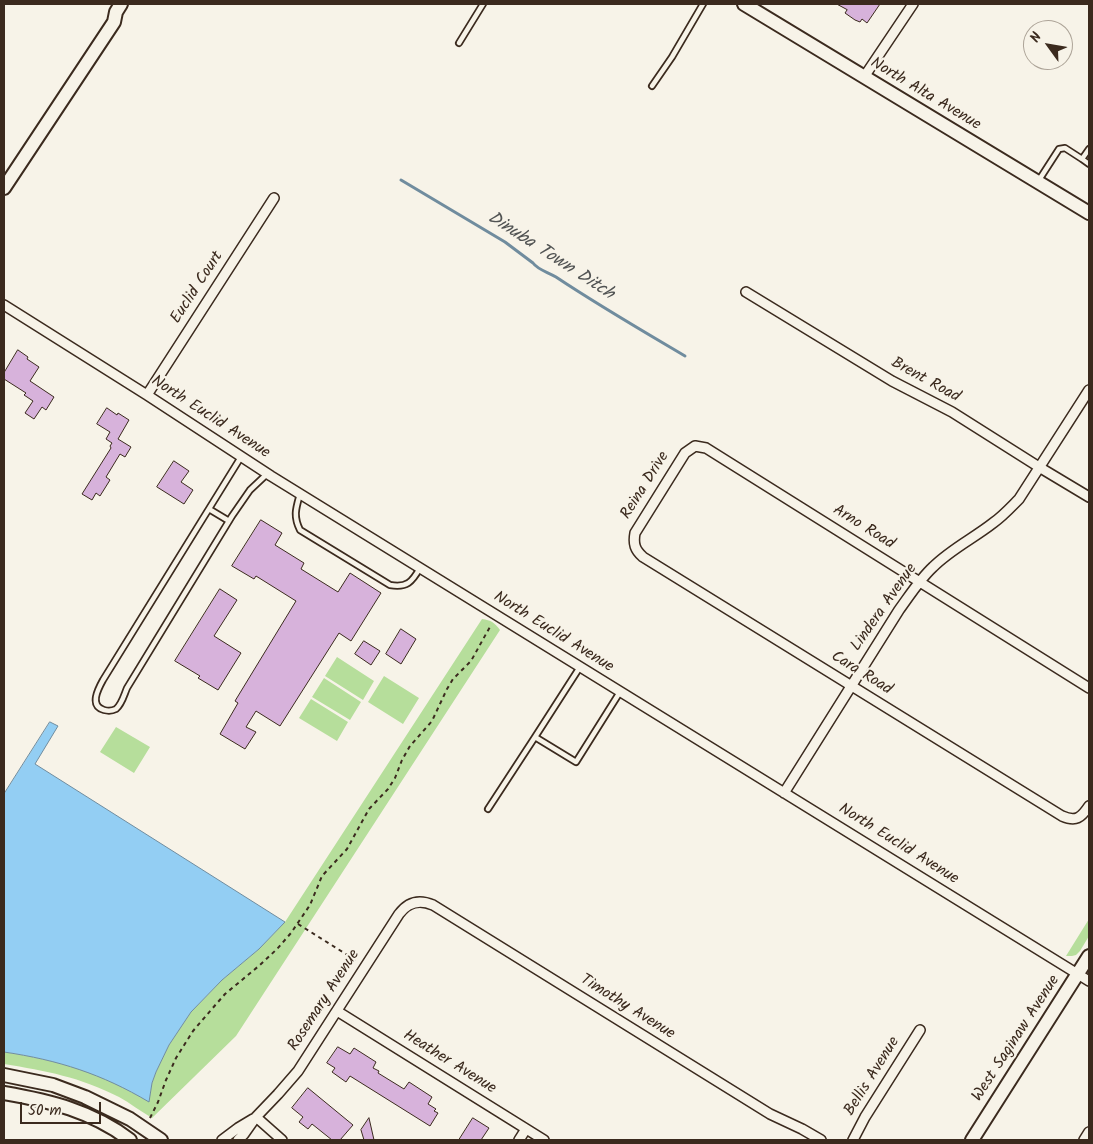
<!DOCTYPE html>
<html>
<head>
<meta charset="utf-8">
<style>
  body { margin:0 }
  #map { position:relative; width:1093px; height:1144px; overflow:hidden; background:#f7f3e8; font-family:Kalam,sans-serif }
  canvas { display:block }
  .frame { position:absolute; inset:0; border:5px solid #3b2a1e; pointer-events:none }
  .north { position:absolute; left:1023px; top:20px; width:50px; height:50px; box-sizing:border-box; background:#f7f3e8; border:1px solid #aca397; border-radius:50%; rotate:302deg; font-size:14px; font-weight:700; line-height:20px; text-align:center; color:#3b2a1e }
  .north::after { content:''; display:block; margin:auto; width:18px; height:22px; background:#3b2a1e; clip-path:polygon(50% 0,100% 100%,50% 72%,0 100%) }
  .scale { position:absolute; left:20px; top:1102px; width:81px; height:22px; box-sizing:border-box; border:2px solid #3b2a1e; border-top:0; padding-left:6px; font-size:15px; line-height:18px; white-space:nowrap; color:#3b2a1e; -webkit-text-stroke:4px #f7f3e8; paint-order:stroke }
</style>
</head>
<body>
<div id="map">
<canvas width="1093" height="1144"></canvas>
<div class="frame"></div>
<div class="north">N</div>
<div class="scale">50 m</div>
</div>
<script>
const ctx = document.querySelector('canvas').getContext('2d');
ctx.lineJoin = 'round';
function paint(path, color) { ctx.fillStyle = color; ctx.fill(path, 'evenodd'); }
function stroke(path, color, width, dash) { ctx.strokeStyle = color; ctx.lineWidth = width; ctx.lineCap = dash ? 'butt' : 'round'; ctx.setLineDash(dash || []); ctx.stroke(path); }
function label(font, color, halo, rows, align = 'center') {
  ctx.font = font + ' Kalam,sans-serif'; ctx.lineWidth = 4.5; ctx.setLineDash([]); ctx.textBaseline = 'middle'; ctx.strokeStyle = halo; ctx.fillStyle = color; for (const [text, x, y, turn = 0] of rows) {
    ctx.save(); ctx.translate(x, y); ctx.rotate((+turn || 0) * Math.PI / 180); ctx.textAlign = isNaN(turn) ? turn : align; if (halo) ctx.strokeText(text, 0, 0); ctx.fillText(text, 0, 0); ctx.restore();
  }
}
paint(new Path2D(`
  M482,619C491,620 495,623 500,630L236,1036L152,1118C140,1111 130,1103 119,1097C80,1077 46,1071 4,1064V1052C38,1057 72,1065 104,1078C120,1085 134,1094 149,1101L152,1083L156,1072L169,1045L191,1012L222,980L259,949L285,922Z
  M337,657L374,681L363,700L325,676Z
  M384,676L419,698L403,724L368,702Z
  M324,678L361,702L350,720L312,697Z
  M311,699L348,722L337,741L299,718Z
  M116,727L150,747L134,773L100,752Z
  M1089,919V936L1080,951L1076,955L1072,956H1066Z`), '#b6de9b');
const water = new Path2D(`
  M50,722L58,726L35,764L285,922L259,949L222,980L191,1012L169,1045L156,1072L152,1083L149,1102C102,1074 58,1060 4,1052V794Z`);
paint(water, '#93cef3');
stroke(water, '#708c9e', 1);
stroke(new Path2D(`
  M401,180L505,242L533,263C538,270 548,272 556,277C598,305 641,330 685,356`), '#708c9e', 3);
const building = new Path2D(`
  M837,4H880L867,23L862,19L860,22L855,20L845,13L847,10Z
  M18,350L28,357L27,359L39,367L30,381L54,397L46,410L42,407L34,419L25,413L33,401L24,395L26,393L4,379V373Z
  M107,408L117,415L118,413L129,420L118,439L131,447L125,457L120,454L106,477L110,480L100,496L96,493L92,500L82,494L111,448L110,446L112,443L106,439L110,432L97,424Z
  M174,461L189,471L181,482L193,490L184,504L157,487Z
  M261,520L282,533L275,545L304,563L301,569L338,592L350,573L381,593L351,641L339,633L280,726L256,711L246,727L256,732L245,749L220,734L238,703L235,701L296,601L256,576L254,579L232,566Z
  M220,589L237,600L214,636L241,653L218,690L198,678L200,676L175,661Z
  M401,629L416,639L401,664L386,654Z
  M364,641L380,651L371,665L355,654Z
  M338,1047L350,1054L354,1048L376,1062L373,1068L379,1071L378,1073L404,1089L409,1082L432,1097L428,1104L436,1109L434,1111L438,1113L430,1126L350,1076L346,1082L332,1072L335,1068L327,1063Z
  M308,1088L353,1125L340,1140H332L312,1124L308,1129L299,1122L303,1117L292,1108Z
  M369,1118L374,1140H364L361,1130Z
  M473,1118L489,1128L481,1140H459Z`);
paint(building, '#d7b2db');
stroke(building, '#3b2a1e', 1);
const lane = new Path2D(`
  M459,43L483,4
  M652,86L672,57L703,4
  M1082,159L1089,164
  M1039,180L1059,149L1065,148L1082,159L1089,149
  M241,457L103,680C98,689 89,706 104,710C108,711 112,711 116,709C122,704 124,695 127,688L232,516L250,490L267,474
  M300,494C296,508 293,516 300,530L390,585C407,588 412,582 420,568
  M209,509L229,521
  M580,667L535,737L576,762L620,692
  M488,809L535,737`);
const street = new Path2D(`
  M864,77L913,4
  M746,292L892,381L952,412L1039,467L1089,497
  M4,305L147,395L271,476L1089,981
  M147,395L274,198
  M1089,688L706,448L695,446L685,453L635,533C633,544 635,550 643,557L1062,816C1076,822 1081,818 1089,806
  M784,793L899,610C910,595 920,579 933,567C951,549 974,538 993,523C1003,516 1011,507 1019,499L1089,390
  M337,1011L544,1140
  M256,1117L282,1140
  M222,1140L238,1128L253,1119
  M238,1140L244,1134L256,1117L278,1094L298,1071L399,914C408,902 419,899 433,905L770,1114L802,1129L821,1140
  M519,1140L526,1129
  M853,1140L865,1117L920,1030
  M1084,1140L1089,1132`);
const secondary = new Path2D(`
  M744,4L1089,213
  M4,188L114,22L116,12L121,4
  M4,1075L53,1085L85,1097L130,1119L161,1140
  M4,1093C50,1101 92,1111 130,1140
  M972,1140L1089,956`);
stroke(lane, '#3b2a1e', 8);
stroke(street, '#3b2a1e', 12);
stroke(secondary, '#3b2a1e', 16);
stroke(new Path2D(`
  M298,924L357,961
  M150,1118L158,1102L166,1080L176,1058L193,1031L211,1010L225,994L260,965L277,949L291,933L310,905L322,876L347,849L369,809L388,789L395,778L402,760L410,746L432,721L447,689L453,679L471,661L491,625`), '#3b2a1e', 2, [4, 4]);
stroke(lane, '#f7f3e8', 4.5);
stroke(street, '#f7f3e8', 9);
stroke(secondary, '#f7f3e8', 12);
label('16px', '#3b2a1e', '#f7f3e8', [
  ["North Alta Avenue",925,95,31],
  ["Euclid Court",198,288,-57],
  ["Brent Road",925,381,29],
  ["North Euclid Avenue",210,418,33],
  ["Reina Drive",646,486,-58],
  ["Arno Road",863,528,32],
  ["Lindera Avenue",885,608,-55],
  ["North Euclid Avenue",553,633,32],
  ["Cara Road",861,674,32],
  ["North Euclid Avenue",898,845,32],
  ["Rosemary Avenue",325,1001,-57],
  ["Timothy Avenue",627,1008,32],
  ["West Saginaw Avenue",1017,1039,-57],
  ["Heather Avenue",449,1063,32],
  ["Bellis Avenue",873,1077,-58]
]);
label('italic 18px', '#515353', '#f7f3e8', [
  ["Dinuba Town Ditch",550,257,33]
]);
</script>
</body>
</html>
